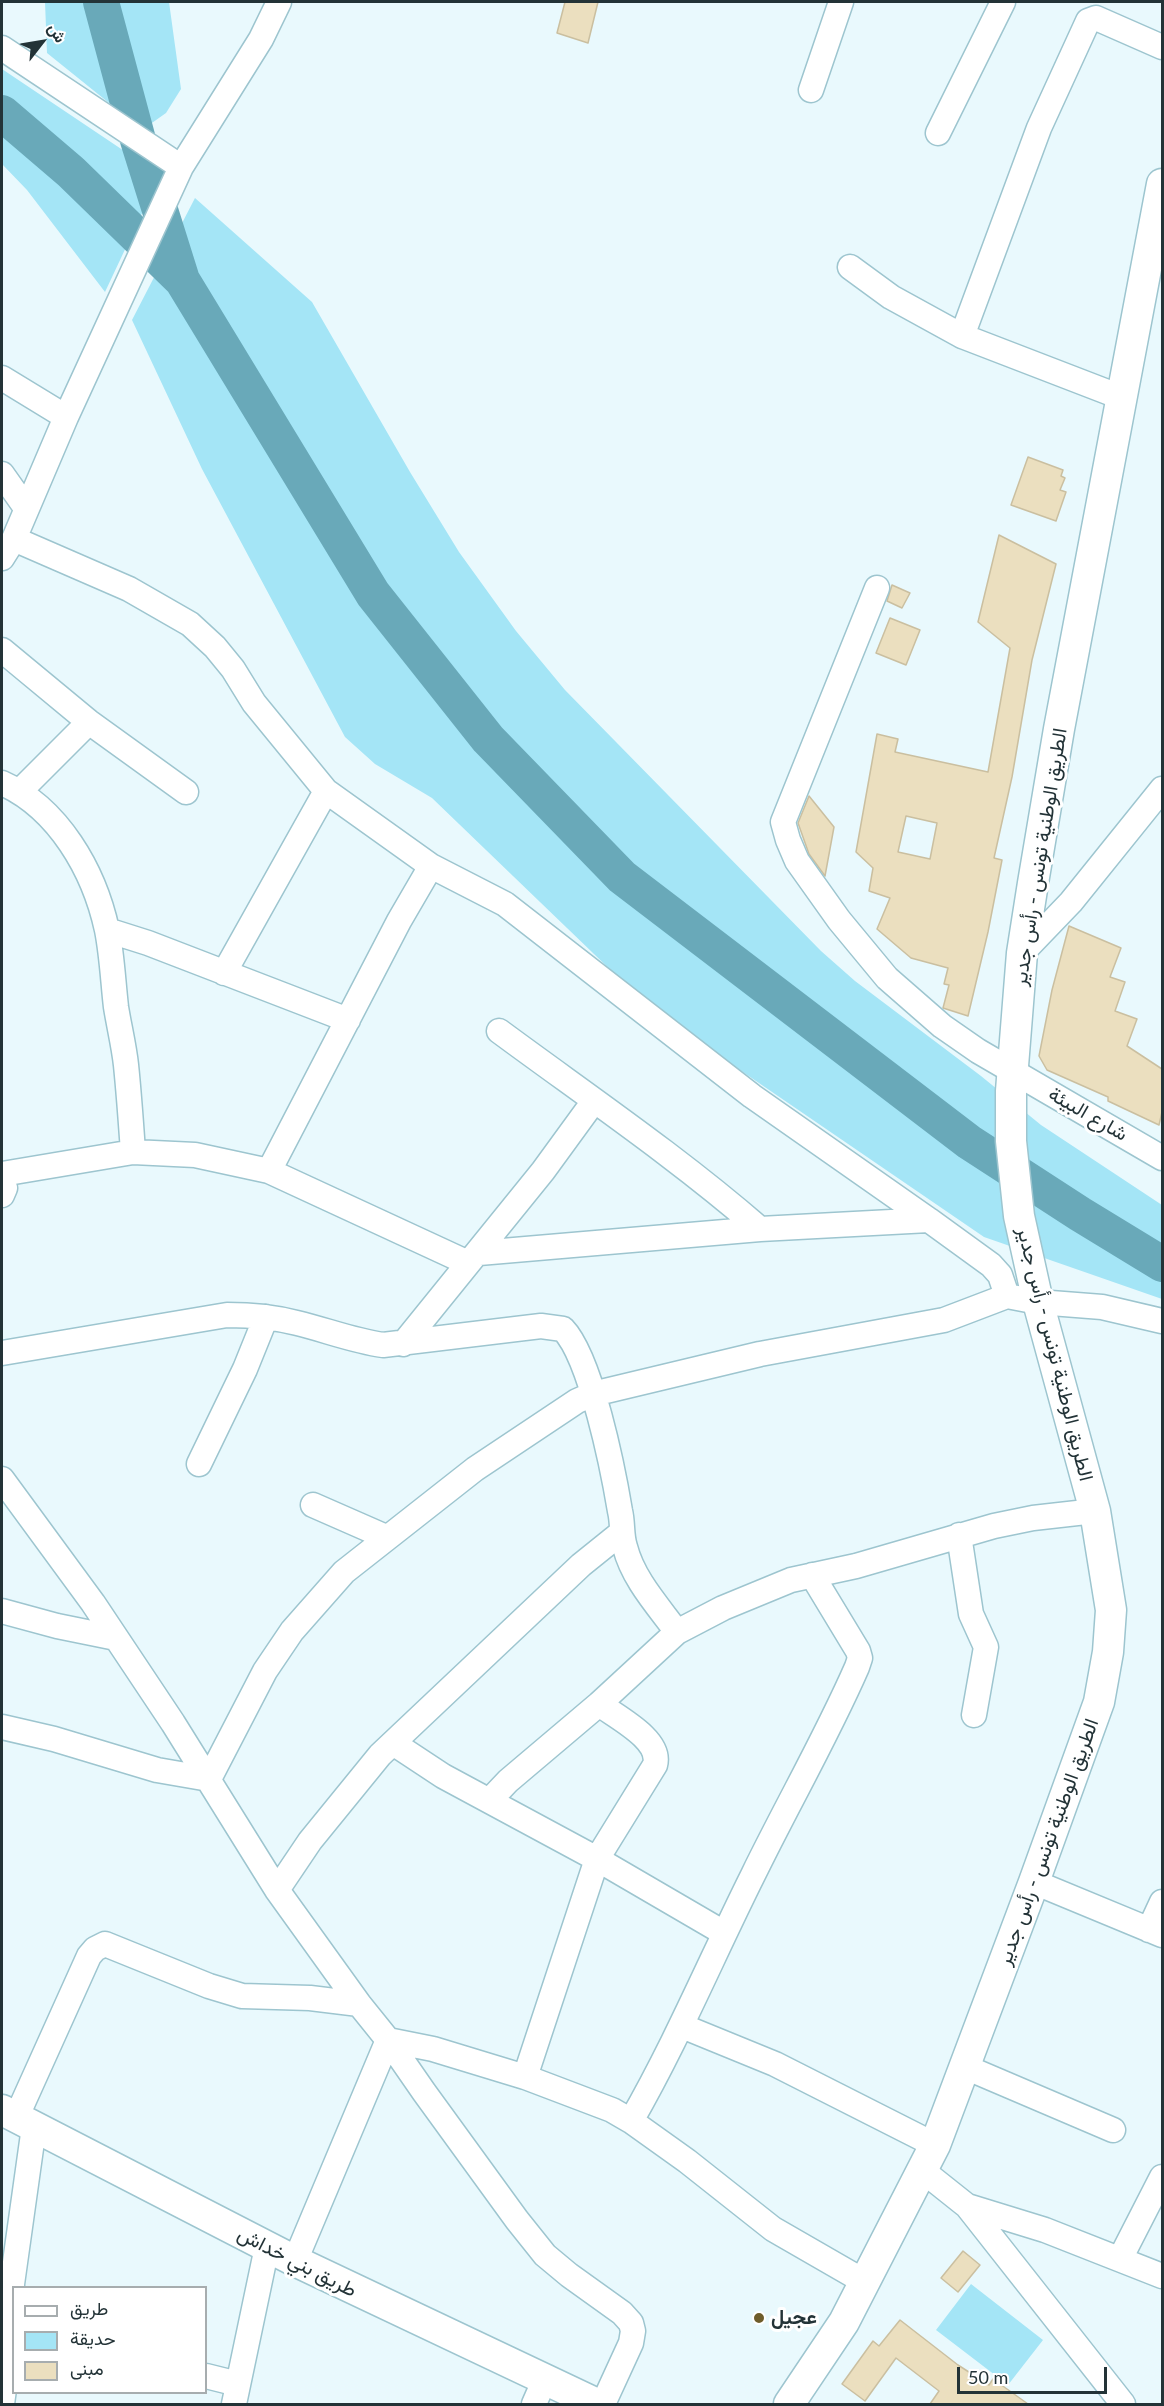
<!DOCTYPE html>
<html>
<head>
<meta charset="utf-8">
<style>
  body { margin:0 }
  #map { position:relative; width:1164px; height:2406px; overflow:hidden; background:#e9f9fd; font-family:Lato,Vazirmatn,sans-serif }
  canvas { display:block }
  .frame { position:absolute; inset:0; border:3px solid #233337; pointer-events:none }
  .legend { position:absolute; left:12px; top:2286px; width:195px; height:108px; box-sizing:border-box; background:#fff; border:2px solid #a7adaf; margin:0; padding:8px 10px; list-style:none; font-size:18px; color:#233337 }
  .legend li { display:flex; align-items:center; gap:12px; height:30px }
  .legend b { width:30px; border:2px solid #a7adaf }
  .north { position:absolute; left:12px; top:12px; width:60px; height:60px; -webkit-text-stroke:4px #fff; paint-order:stroke; rotate:59deg; font-size:16px; font-weight:700; line-height:24px; text-align:center; color:#233337 }
  .north::after { content:''; display:block; margin:auto; width:21px; height:27px; background:#233337; clip-path:polygon(50% 0,100% 100%,50% 72%,0 100%) }
  .scale { position:absolute; left:957px; top:2367px; width:150px; height:27px; box-sizing:border-box; border:3px solid #233337; border-top:0; padding-left:8px; font-size:18px; line-height:21px; white-space:nowrap; color:#233337; -webkit-text-stroke:4px #fff; paint-order:stroke }
</style>
</head>
<body>
<div id="map">
<canvas width="1164" height="2406"></canvas>
<div class="frame"></div>
<ul class="legend">
<li><b style="height:8px;background:#fff"></b>طريق</li>
<li><b style="height:16px;background:#a4e5f6"></b>حديقة</li>
<li><b style="height:16px;background:#ebdfbf"></b>مبنى</li>
</ul>
<div class="north">ش</div>
<div class="scale">50 m</div>
</div>
<script>
const ctx = document.querySelector('canvas').getContext('2d');
ctx.lineJoin = 'round';
function paint(path, color) { ctx.fillStyle = color; ctx.fill(path, 'evenodd'); }
function stroke(path, color, width, dash) { ctx.strokeStyle = color; ctx.lineWidth = width; ctx.lineCap = dash ? 'butt' : 'round'; ctx.setLineDash(dash || []); ctx.stroke(path); }
function label(font, color, halo, rows, align = 'center') {
  ctx.font = font + ' Lato,Vazirmatn,sans-serif'; ctx.lineWidth = 6; ctx.setLineDash([]); ctx.textBaseline = 'middle'; ctx.strokeStyle = halo; ctx.fillStyle = color; for (const [text, x, y, turn = 0] of rows) {
    ctx.save(); ctx.translate(x, y); ctx.rotate((+turn || 0) * Math.PI / 180); ctx.textAlign = isNaN(turn) ? turn : align; if (halo) ctx.strokeText(text, 0, 0); ctx.fillText(text, 0, 0); ctx.restore();
  }
}
paint(new Path2D(`
  M45,2H169L181,89L166,113L149,125L124,115L47,53Z
  M2,69L160,175L105,292L27,190L2,164Z
  M195,198L312,302L410,472L459,552L516,631L565,690L821,951L855,981L981,1076L1041,1125L1162,1205V1299L984,1237L718,1055L621,980L432,798L375,764L345,737L202,469L132,320Z
  M971,2284L1043,2340L1008,2385L936,2330Z`), '#a4e5f6');
stroke(new Path2D(`
  M101,2L138,140L181,277
  M2,113L71,172L182,280L373,594L488,739L622,877L969,1142L1080,1214L1162,1264`), '#69a9b9', 36);
const building = new Path2D(`
  M565,2H598L588,43L557,33Z
  M1028,457L1063,470L1061,476L1065,478L1060,490L1066,492L1056,521L1011,505Z
  M999,535L1056,564L1032,660L1012,777L994,858L1002,860L988,932L968,1016L943,1008L949,985L944,984L948,968L911,958L877,929L890,898L869,891L873,868L856,852L877,734L898,739L895,752L988,772L1010,648L978,622ZM906,816L937,823L930,859L898,852Z
  M892,585L910,593L902,608L887,601Z
  M890,618L920,630L906,665L876,653Z
  M809,796L834,827L825,876L809,854L798,823Z
  M1069,926L1121,948L1110,977L1125,982L1115,1011L1137,1019L1127,1046L1162,1069V1112L1159,1125L1108,1101V1097L1047,1070L1039,1056L1052,990Z
  M963,2251L980,2265L958,2292L941,2278Z
  M900,2320L958,2365L989,2385L993,2379L1028,2404H930L939,2391L896,2358L865,2401L842,2384L873,2341L879,2346Z`);
paint(building, '#ebdfbf');
stroke(building, '#cabfa0', 1.5);
const minor = new Path2D(`
  M2,48L181,167
  M811,90L841,2
  M938,133L1003,2
  M850,267L891,297L962,336L1123,398
  M962,336L1039,128L1088,21L1096,18L1162,47
  M2,378L66,417
  M2,474L26,508
  M14,539L129,589L190,624L215,647L233,669L254,703L326,791L431,866L505,904L752,1096L929,1220
  M2,558L14,539L66,417L181,167L261,39L279,2
  M877,588L783,822L788,840L797,861L839,920L887,978L942,1026L978,1051L1162,1158
  M2,650L89,722L186,792
  M2,783C58,808 94,870 107,930C112,955 113,981 116,1007C119,1026 124,1046 126,1065C129,1094 131,1123 133,1152
  M20,791L89,722
  M107,930L148,943L348,1020
  M1022,953L1071,902L1162,789
  M224,973L326,791
  M499,1031C587,1096 677,1157 760,1229
  M269,1171L399,921L431,866
  M2,1174L133,1152L195,1155L269,1171L468,1263
  M2,1181L5,1188L2,1195
  M479,1253L760,1229L929,1220L991,1265L1000,1275L1007,1296
  M403,1344L543,1171L594,1101
  M2,1353L227,1315C251,1315 274,1317 297,1323C326,1330 354,1341 383,1345L541,1326L563,1329C591,1358 613,1469 620,1511C623,1523 621,1535 625,1547C633,1579 658,1606 677,1632
  M199,1464L245,1369L266,1317
  M2,1479L93,1603L173,1723L277,1890L359,2004L388,2040L424,2092L517,2220L545,2255L569,2275L622,2313L631,2323L633,2331L631,2343L603,2404
  M313,1505L386,1537
  M959,1535L971,1614L986,1647L974,1715
  M2,1611L57,1626L116,1638
  M2,1727L54,1739L157,1770L209,1779L265,1671L292,1631L344,1572L475,1469L577,1401L593,1394L760,1354L944,1320L1007,1296L1038,1302L1102,1307L1162,1321
  M393,1743L443,1776L597,1859L724,1933
  M490,1800L508,1781L599,1704L677,1632L723,1608L791,1580L856,1566L994,1526L1033,1518L1095,1511
  M1034,1882L1162,1935
  M277,1890L310,1841L380,1755L581,1565L622,1532
  M1149,1930L1162,1902
  M682,2026L775,2064L935,2145
  M963,2066L1113,2130
  M525,2077L597,1859L655,1765C662,1740 618,1718 599,1704
  M16,2118L89,1956L95,1949L105,1944L209,1986L242,1996L310,1998L359,2004
  M631,2121C677,2041 712,1957 753,1875C787,1805 826,1738 857,1667L860,1658L858,1651L812,1575
  M923,2171L967,2206L1123,2404
  M967,2206L1045,2230L1162,2276
  M1120,2259L1162,2177
  M295,2261L388,2040L433,2049L525,2077L612,2110L631,2121L687,2161L773,2229L865,2282
  M206,2376L238,2384
  M2,2404L12,2330V2284L34,2127
  M234,2404L267,2247
  M534,2404L545,2379`);
const major = new Path2D(`
  M2,2110L295,2261L597,2404
  M789,2404L844,2322L935,2145L1034,1882L1099,1702L1108,1652L1111,1610L1095,1511L1038,1302L1019,1216L1011,1141V1091L1022,953L1033,883L1059,729L1162,184`);
stroke(minor, '#9dc5cf', 27);
stroke(major, '#9dc5cf', 33);
stroke(minor, '#fff', 24);
stroke(major, '#fff', 30);
for (const [x, y, r, color] of [
  [759,2318,6,"#6e5d2b"]
]) { const dot = new Path2D(); dot.arc(x, y, r, 0, 2 * Math.PI); ctx.fillStyle = color; ctx.fill(dot); stroke(dot, '#fff', 2); }
label('20px', '#233337', '#fff', [
  ["الطريق الوطنية تونس - رأس جدير",1040,857,-81],
  ["شارع البيئة",1088,1114,30],
  ["الطريق الوطنية تونس - رأس جدير",1055,1354,76],
  ["الطريق الوطنية تونس - رأس جدير",1048,1842,-70],
  ["طريق بني خداش",297,2262,27]
]);
label('bold 20px', '#233337', '#fff', [
  ["عجيل",771,2318]
], 'left');
</script>
</body>
</html>
